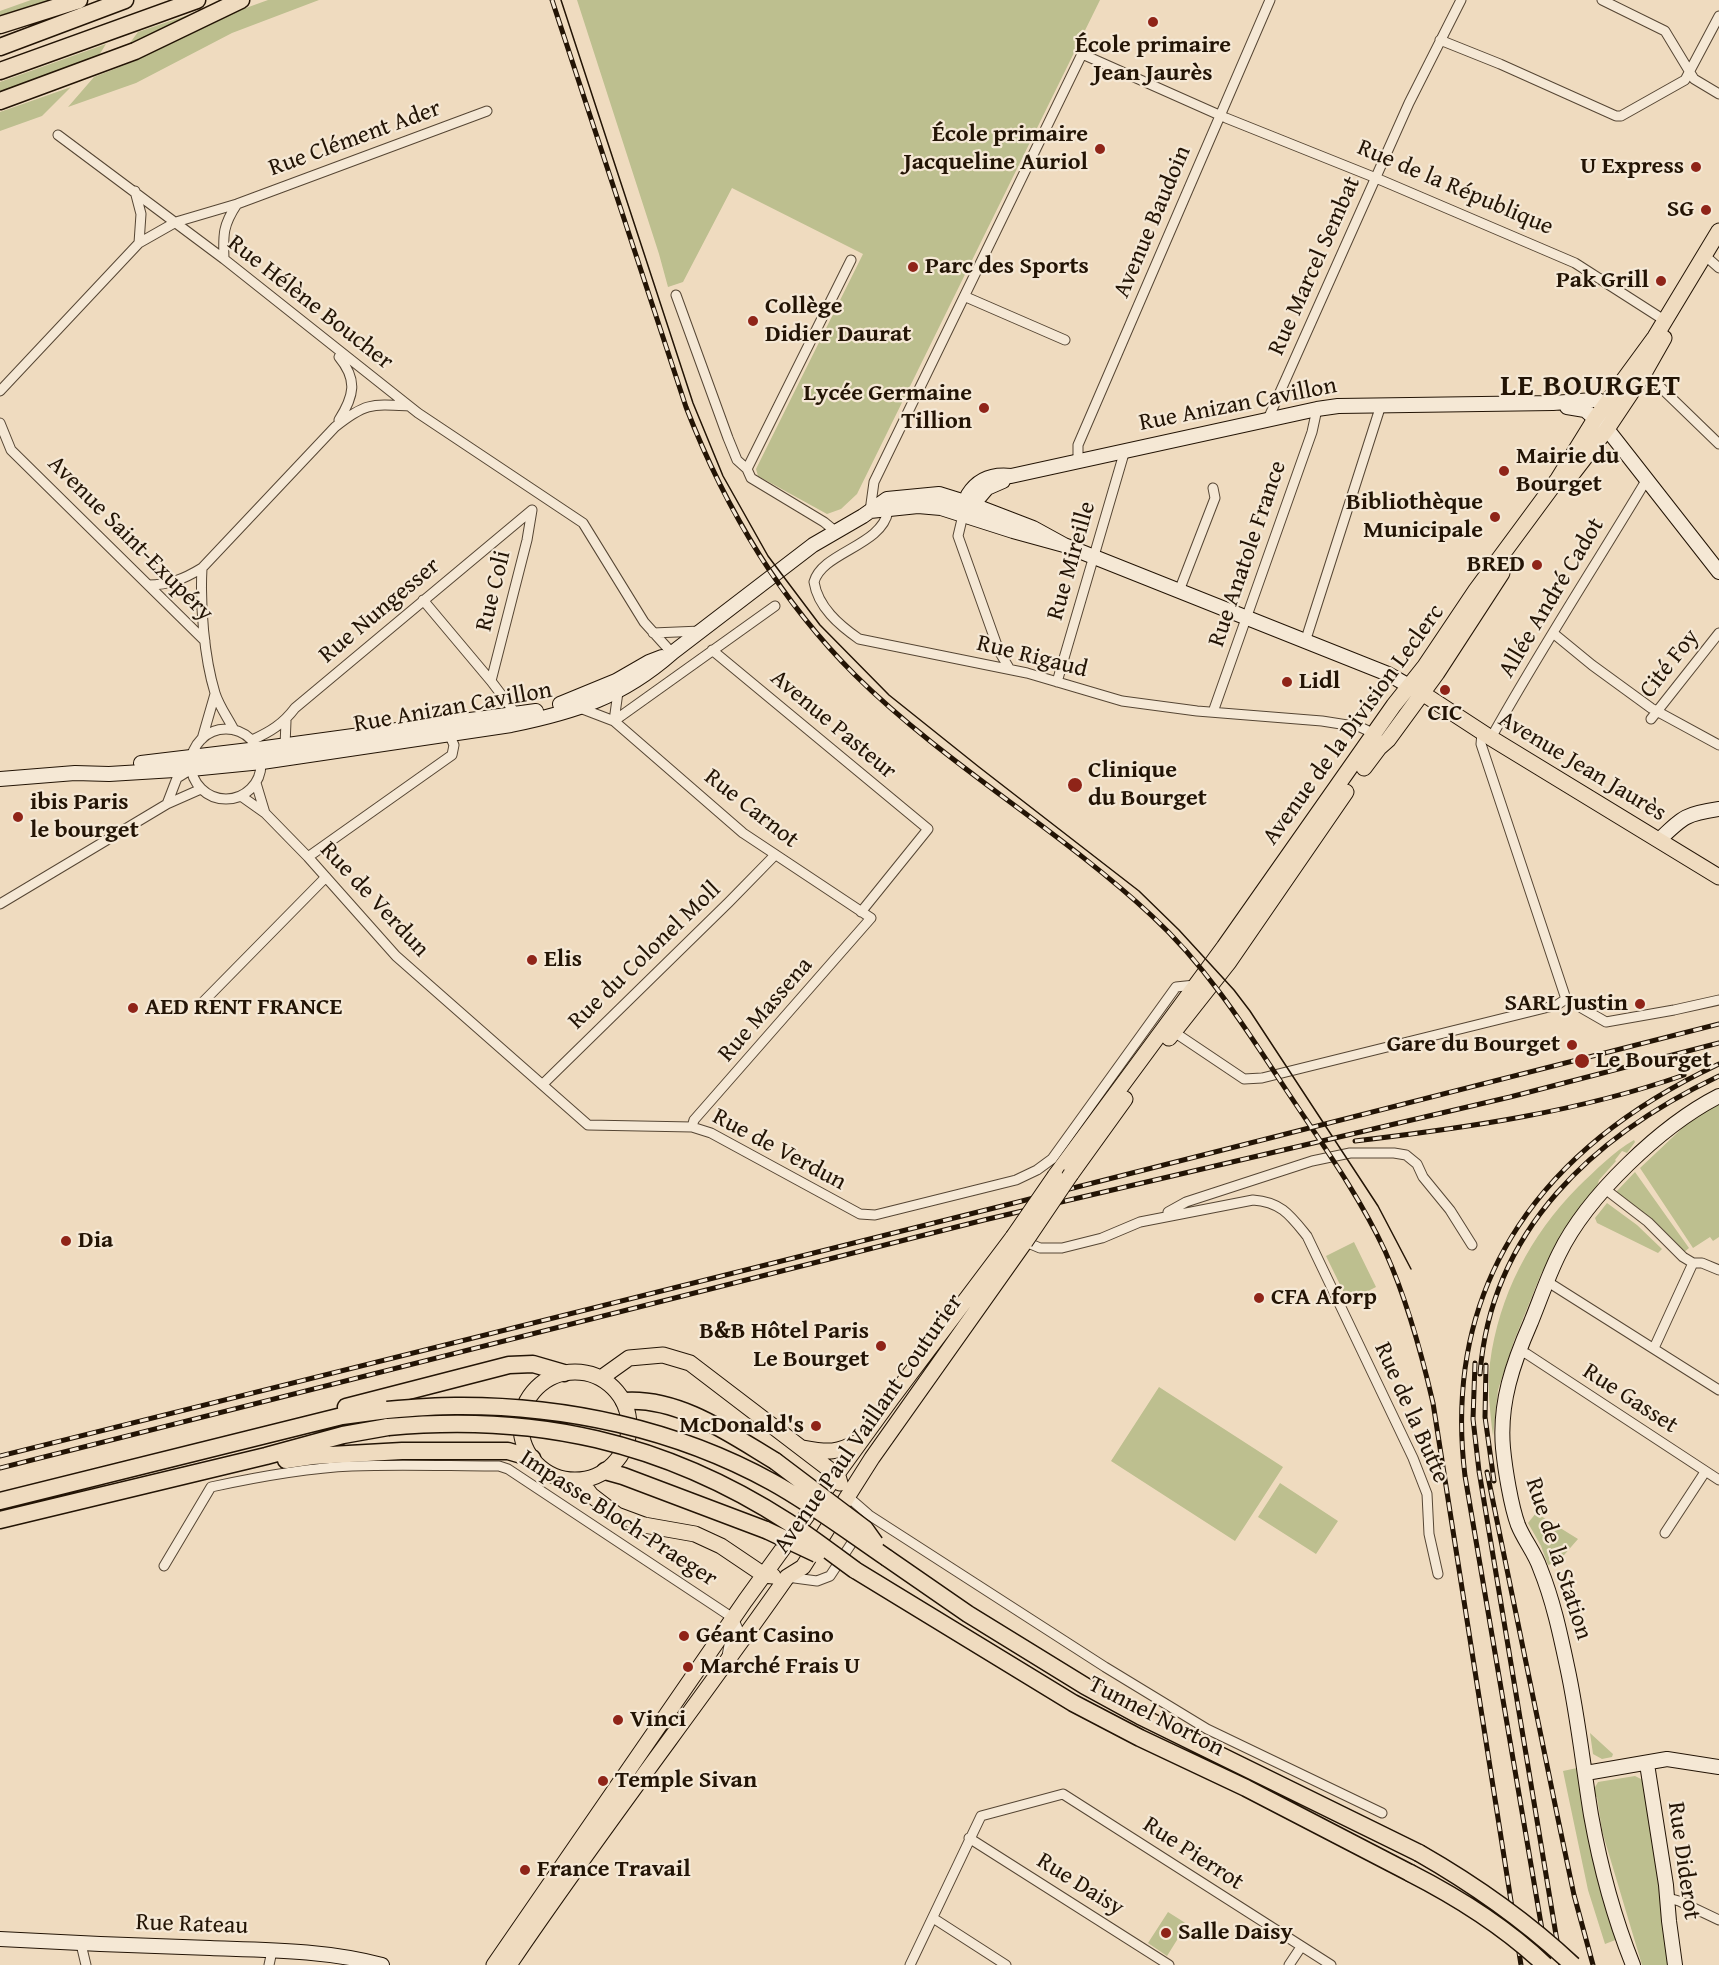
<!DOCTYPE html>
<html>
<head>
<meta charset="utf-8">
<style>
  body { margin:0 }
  canvas { display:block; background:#efdbbf }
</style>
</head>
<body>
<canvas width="1719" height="1965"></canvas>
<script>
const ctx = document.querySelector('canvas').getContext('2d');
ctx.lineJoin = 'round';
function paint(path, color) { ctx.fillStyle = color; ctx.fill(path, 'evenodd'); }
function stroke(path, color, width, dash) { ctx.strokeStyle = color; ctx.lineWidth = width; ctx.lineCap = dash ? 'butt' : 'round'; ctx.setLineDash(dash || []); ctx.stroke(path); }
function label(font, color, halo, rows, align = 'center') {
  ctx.font = font + ' "Gentium Book Plus",serif'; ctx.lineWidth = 4.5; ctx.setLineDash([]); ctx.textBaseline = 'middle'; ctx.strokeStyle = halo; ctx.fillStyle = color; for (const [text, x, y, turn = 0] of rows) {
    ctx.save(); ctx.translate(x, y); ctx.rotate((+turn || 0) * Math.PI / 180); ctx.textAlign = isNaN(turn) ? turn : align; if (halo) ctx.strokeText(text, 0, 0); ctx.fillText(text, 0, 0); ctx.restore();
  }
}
paint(new Path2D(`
  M31,0H51L0,16V11Z
  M268,0H319L232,33L136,83L68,107L94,77L135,61L221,17Z
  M577,0H1100L857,494L841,509L827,514L758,476L756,469L863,254L732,188L683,282L668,287L659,254Z
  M200,11L127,47L138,32Z
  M106,44L96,60L0,94V82Z
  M71,87L42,116L0,131V112Z
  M1719,1102V1237L1713,1241L1710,1237L1693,1248L1640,1168L1692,1119Z
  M1634,1140L1635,1142L1627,1153L1622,1151L1615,1160L1616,1161L1599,1180L1597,1187L1577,1213L1541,1274L1514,1341L1498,1390L1493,1436C1490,1412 1487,1387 1490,1363C1499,1295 1530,1236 1578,1187C1596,1170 1613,1152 1634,1140Z
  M1635,1172L1689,1248L1683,1253L1648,1217L1616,1192Z
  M1607,1203L1637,1225L1662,1249L1658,1253L1597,1223L1595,1218Z
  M1354,1242L1376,1287L1348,1301L1326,1256Z
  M1159,1387L1283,1467L1235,1541L1111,1461Z
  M1280,1483L1338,1521L1316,1554L1258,1517Z
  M1536,1513L1578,1539L1558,1562L1548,1565L1541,1546L1528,1523Z
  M1590,1733L1613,1754L1612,1757L1602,1759L1593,1754Z
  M1577,1768L1589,1836L1618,1939L1605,1944L1588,1890L1563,1771Z
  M1635,1776L1643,1780L1670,1965H1642L1602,1831L1597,1797L1594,1796V1789L1598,1782Z
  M1168,1912L1187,1924L1167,1956L1148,1943Z`), '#bdbf8f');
const street = new Path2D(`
  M1602,0L1665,31L1694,79L1719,94
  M1440,40L1500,64L1616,116H1621L1685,80L1719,16
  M58,135L224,259L418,413L583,523L644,622L672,653
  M135,191L141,214L139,243
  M224,259C223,234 223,225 237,204
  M1710,260L1719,268
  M676,295L728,438L737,460L747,469
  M966,297L1065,340
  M1643,375L1655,382L1719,444
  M0,391L139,243L176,222L237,204L487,111
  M1268,419L1409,103L1461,0
  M339,420C354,396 358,380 339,357
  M0,423L11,450L205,641
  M1078,461V445L1270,0
  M870,511L874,482L1082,54L1226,118L1376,178L1575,263L1664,320
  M888,511C882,546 822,552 814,582C818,607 839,625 859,639L1027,673L1122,701L1197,711L1322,721L1360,727L1375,734
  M963,515L958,536L999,651L1009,668
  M835,531L824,522L751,478L747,469L851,260
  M202,568C200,605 204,657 215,693C219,706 228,718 234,730
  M148,585C169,585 184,579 202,568L335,427C365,403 371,404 409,406
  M1179,591L1215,498L1213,488
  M423,600L491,681L516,714
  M653,633L701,631
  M1553,633L1592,665L1651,708L1719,745
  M1305,642L1381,405
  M712,650L928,829L861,912
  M491,681L527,540L532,510
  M1057,682L1125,450
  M580,708L614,721L743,833L871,918L694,1120L692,1127
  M1213,712L1312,432L1317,409
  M1651,719L1719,633
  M614,721L775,606
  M614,721L618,692
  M191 764a35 35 0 1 1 70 0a35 35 0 1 1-70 0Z
  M1482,733L1481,744L1566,999
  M1491,738C1540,650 1595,566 1647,479
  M202,739L215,694
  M252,740C270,732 283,724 295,708L532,510
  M285,746L286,721
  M256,783L265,813
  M241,796L265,813L308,857L396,956L588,1125L692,1127L711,1133L860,1214L875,1215L1016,1180L1037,1170L1052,1159L1176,987L1195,985
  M167,804L177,778L190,770
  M308,857L452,755L454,745L449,734
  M0,904L167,804L201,789
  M1566,999L1606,1022L1674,1010L1719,1000
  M201,1004L326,877
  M1174,1032L1244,1079L1262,1078L1549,1007L1557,1005L1566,999
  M543,1084L729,902L775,855
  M1605,1189L1648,1222L1683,1257L1693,1263H1702L1719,1270
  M1168,1212L1186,1202L1312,1161L1350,1153H1394L1406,1155L1417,1164L1423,1177L1450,1210L1472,1245
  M1021,1240L1040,1248H1062L1102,1238L1140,1222L1253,1200C1281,1202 1290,1215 1307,1236L1413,1458L1427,1494L1429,1534L1438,1574
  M1548,1282L1719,1390
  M1654,1348L1693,1263
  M1519,1351L1527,1354L1719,1480
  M846,1495L869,1515L1105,1667L1207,1729L1382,1813
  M1665,1533L1705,1472
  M164,1566L211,1487C257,1477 305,1468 352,1466C401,1464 450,1466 499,1466L508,1469L733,1618L738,1629L730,1640L727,1656
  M787,1577L817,1581L830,1576L857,1535
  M969,1838L1169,1965
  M1668,1898L1679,1901L1719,1920
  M933,1918L1006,1965
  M81,1944L86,1965
  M269,1965L272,1951
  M910,1965L981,1816L1063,1794L1331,1965
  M1289,1965L1301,1947`);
const secondary = new Path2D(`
  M1567,407L1585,410L1607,429L1719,572
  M968,503L976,501L987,488L1003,481
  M870,511L918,506L941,508L1013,531L1064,545L1388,674L1418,691
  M963,515L968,503V495C978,479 993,474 1011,476L1317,409L1338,406L1553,403L1593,400H1598L1605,405L1606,415
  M560,704L616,681L649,662L662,657
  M141,763L258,749L536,711
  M0,779L75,773L109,774L191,769L262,762L511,725C575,712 622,697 672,653L813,545L863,516L887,499L939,494L968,503L1033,528L1064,545
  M1659,840C1683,817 1685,814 1719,809
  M1647,1764L1666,1885L1669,1921L1675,1965
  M1586,1773L1667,1759L1719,1767
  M0,1939C70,1943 140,1946 210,1948C268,1950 326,1950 382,1965
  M1633,1965C1614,1918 1600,1865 1591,1815C1583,1766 1578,1716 1567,1666C1560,1633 1553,1600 1540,1568C1535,1553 1524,1540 1518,1525C1511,1506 1505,1469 1503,1448C1499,1403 1513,1363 1531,1322C1540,1300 1548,1276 1559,1254C1587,1196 1662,1125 1719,1096`);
const primary = new Path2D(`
  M1570,477L1607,429L1643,375L1664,338
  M1422,693L1491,738L1719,877
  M1364,768L1379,748L1388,740L1437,673L1502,573
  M1169,1038L1229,962L1346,792
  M1071,1174L1125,1099
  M1055,1176L1224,947L1394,705L1425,666L1476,590L1558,479L1595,419L1655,337L1719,231
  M521 1426a54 54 0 1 1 108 0a54 54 0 1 1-108 0Z
  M601,1378L629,1358L663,1355L690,1363L838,1476L840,1483
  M803,1448C829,1453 837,1453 860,1441
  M580,1480L591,1495L617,1515L644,1525L695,1534L721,1546L764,1575L773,1576
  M494,1965L745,1601L892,1398L1013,1237
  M509,1965C598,1833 696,1707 787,1577L803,1567L872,1458L1025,1242`);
const highway = new Path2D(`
  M0,25L79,0
  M0,47L125,0
  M0,71L197,0
  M0,101L135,51L241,0
  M624,1401C679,1397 730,1434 775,1461
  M346,1407L509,1365L533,1364L564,1373
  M286,1460L313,1456L402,1451H508L532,1458
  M605,1471L623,1476L766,1530
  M0,1501L342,1416L387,1410
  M0,1520L266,1456L343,1435L388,1427
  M887,1558L968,1614L1085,1686L1140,1716L1419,1853
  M855,1570L1073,1703L1140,1738L1246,1788L1410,1873`);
stroke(street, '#564634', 11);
stroke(secondary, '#231405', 16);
stroke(primary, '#231405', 17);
stroke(highway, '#231405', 19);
stroke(street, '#f5e8d5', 9);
stroke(secondary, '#f5e8d5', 14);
stroke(primary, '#efdbbf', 15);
stroke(highway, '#efdbbf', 16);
stroke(new Path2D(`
  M561,0L693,403L723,476L768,556L820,625L889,695L979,767L1139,891L1179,930L1234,990L1250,1011L1378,1206L1411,1269`), '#231405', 1.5);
const rail = new Path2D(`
  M552,0L686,407C725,508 778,598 855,675C946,765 1059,829 1152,916C1204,964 1243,1024 1281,1082C1317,1137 1357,1191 1385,1251C1407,1300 1421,1351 1433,1403L1521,1965
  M1355,1141C1465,1128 1579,1112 1684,1075
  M1475,1363L1473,1419L1479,1471L1561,1965
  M1486,1365L1485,1417L1494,1481
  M1480,1374C1491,1229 1595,1135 1719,1076
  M0,1456L1018,1202L1719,1024
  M0,1468L984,1220L1510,1097L1719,1043
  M1487,1472L1558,1819L1574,1895L1593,1965
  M1548,1965L1465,1476C1441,1279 1546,1145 1719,1064`);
stroke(rail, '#231405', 5);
stroke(rail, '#f5e8d5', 3, [9]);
const primaryBridge = new Path2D(`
  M1013,1237L1055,1176
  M1025,1242L1071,1174`);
const highwayBridge = new Path2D(`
  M387,1410C410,1408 433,1406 455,1406C564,1405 676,1429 772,1482C812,1504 849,1532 887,1558
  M388,1427C535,1413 664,1442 788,1522C811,1537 833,1554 855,1570
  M775,1461L865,1529L875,1543
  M766,1530L817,1554
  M1419,1853C1475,1885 1526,1921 1573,1965
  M1410,1873C1459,1898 1505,1927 1545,1965`);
stroke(primaryBridge, '#231405', 17, []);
stroke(highwayBridge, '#231405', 19, []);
stroke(primaryBridge, '#efdbbf', 15);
stroke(highwayBridge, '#efdbbf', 16);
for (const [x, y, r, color] of [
  [1153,22,6,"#8f2418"],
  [1100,149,6,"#8f2418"],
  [1696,167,6,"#8f2418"],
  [1706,210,6,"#8f2418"],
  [913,267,6,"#8f2418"],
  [1661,281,6,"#8f2418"],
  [753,321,6,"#8f2418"],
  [984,408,6,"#8f2418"],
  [1504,471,6,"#8f2418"],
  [1495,517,6,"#8f2418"],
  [1537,565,6,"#8f2418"],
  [1287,682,6,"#8f2418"],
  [1445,690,6,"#8f2418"],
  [1075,785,8,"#8f2418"],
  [18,817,6,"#8f2418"],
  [532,960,6,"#8f2418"],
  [1640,1004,6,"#8f2418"],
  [133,1008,6,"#8f2418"],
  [1572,1045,6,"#8f2418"],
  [1582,1061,8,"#8f2418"],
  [66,1241,6,"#8f2418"],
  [1259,1298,6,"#8f2418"],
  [881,1346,6,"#8f2418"],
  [816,1426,6,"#8f2418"],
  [684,1636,6,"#8f2418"],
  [688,1667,6,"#8f2418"],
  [618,1720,6,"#8f2418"],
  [603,1781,6,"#8f2418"],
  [525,1870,6,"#8f2418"],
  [1166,1933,6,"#8f2418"]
]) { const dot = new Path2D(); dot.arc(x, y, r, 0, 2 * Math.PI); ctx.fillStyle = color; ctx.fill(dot); stroke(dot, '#f5e8d5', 2); }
label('bold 24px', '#231405', '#f5e8d5', [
  ["École primaire",1153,46,"center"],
  ["Jean Jaurès",1153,74,"center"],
  ["École primaire",1088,135,"right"],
  ["Jacqueline Auriol",1088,163,"right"],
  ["U Express",1684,167,"right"],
  ["SG",1694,210,"right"],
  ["Parc des Sports",925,267],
  ["Pak Grill",1649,281,"right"],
  ["Collège",765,307],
  ["Didier Daurat",765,335],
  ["Lycée Germaine",972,394,"right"],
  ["Tillion",972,422,"right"],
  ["Mairie du",1516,457],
  ["Bourget",1516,485],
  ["Bibliothèque",1483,503,"right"],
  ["Municipale",1483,531,"right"],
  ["BRED",1525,565,"right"],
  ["Lidl",1299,682],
  ["CIC",1445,714,"center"],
  ["Clinique",1088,771],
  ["du Bourget",1088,799],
  ["ibis Paris",30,803],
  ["le bourget",30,831],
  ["Elis",544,960],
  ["SARL Justin",1628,1004,"right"],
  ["AED RENT FRANCE",145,1008],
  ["Gare du Bourget",1560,1045,"right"],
  ["Le Bourget",1596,1061],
  ["Dia",78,1241],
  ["CFA Aforp",1271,1298],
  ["B&B Hôtel Paris",869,1332,"right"],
  ["Le Bourget",869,1360,"right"],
  ["McDonald's",804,1426,"right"],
  ["Géant Casino",696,1636],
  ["Marché Frais U",700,1667],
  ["Vinci",630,1720],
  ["Temple Sivan",615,1781],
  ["France Travail",537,1870],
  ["Salle Daisy",1178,1933]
], 'left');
label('24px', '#231405', '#f5e8d5', [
  ["Rue Clément Ader",355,139,-20],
  ["Rue de la République",1455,188,23],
  ["Avenue Baudoin",1153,222,-67],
  ["Rue Marcel Sembat",1315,266,-66],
  ["Rue Hélène Boucher",310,303,38],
  ["Rue Anizan Cavillon",1238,405,-11],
  ["Avenue Saint-Exupéry",130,539,45],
  ["Rue Anatole France",1248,554,-71],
  ["Rue Mireille",1072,561,-74],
  ["Rue Coli",494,591,-76],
  ["Allée André Cadot",1552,598,-59],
  ["Rue Nungesser",380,611,-40],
  ["Rue Rigaud",1032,657,14],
  ["Cité Foy",1670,664,-52],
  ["Rue Anizan Cavillon",453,708,-10],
  ["Avenue Pasteur",833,725,40],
  ["Avenue de la Division Leclerc",1354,725,-54],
  ["Avenue Jean Jaurès",1582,767,31],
  ["Rue Carnot",751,809,38],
  ["Rue de Verdun",374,900,47],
  ["Rue du Colonel Moll",645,956,-44],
  ["Rue Massena",766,1010,-49],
  ["Rue de Verdun",779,1150,28],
  ["Rue Gasset",1630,1399,33],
  ["Rue de la Butte",1411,1413,66],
  ["Avenue Paul Vaillant Couturier",869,1424,-55],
  ["Impasse Bloch-Praeger",618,1519,33],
  ["Rue de la Station",1558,1559,72],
  ["Tunnel Norton",1156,1717,27],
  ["Rue Pierrot",1193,1854,33],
  ["Rue Diderot",1683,1861,82],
  ["Rue Daisy",1080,1885,32],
  ["Rue Rateau",192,1925,2]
]);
ctx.letterSpacing = '1.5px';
label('bold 30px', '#231405', '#f5e8d5', [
  ["LE BOURGET",1591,387]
]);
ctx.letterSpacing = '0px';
</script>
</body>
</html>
